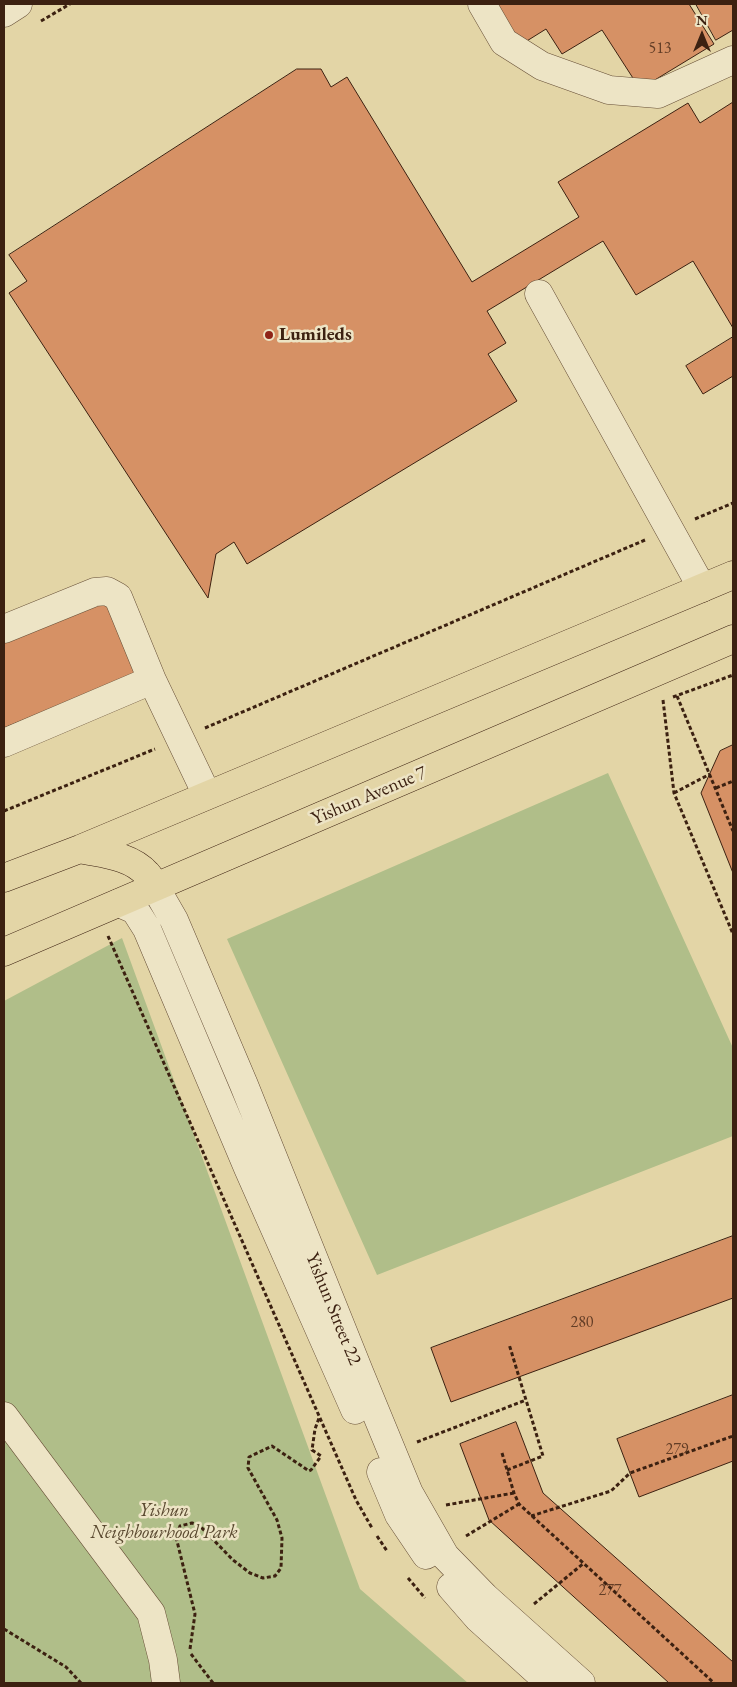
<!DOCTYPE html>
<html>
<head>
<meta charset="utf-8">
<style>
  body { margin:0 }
  #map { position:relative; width:737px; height:1687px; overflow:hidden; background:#e3d5a6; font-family:"EB Garamond",serif }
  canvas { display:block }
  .frame { position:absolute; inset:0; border:5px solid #3c2111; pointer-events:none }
  .north { position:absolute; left:677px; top:10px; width:50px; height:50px; -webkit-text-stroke:4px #ede4c5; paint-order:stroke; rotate:0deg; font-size:14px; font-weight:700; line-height:20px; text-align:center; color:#3c2111 }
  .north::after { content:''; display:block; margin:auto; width:18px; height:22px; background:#3c2111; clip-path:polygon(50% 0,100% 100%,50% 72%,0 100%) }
</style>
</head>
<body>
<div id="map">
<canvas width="737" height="1687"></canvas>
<div class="frame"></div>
<div class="north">N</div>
</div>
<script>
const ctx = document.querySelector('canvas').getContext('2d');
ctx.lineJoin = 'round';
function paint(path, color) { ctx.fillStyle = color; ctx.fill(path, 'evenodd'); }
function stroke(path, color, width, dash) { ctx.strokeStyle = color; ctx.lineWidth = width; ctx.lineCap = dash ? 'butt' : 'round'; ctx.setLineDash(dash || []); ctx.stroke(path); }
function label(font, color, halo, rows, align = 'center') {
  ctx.font = font + ' "EB Garamond",serif'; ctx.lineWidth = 5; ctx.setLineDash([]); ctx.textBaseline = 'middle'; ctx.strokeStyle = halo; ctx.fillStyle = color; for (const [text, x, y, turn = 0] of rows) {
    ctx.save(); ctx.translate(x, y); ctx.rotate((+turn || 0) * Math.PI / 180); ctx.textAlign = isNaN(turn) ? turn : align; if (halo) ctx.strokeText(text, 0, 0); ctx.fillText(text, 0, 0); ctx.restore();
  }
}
paint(new Path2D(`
  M608,773L733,1048V1136L377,1275L227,939Z
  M122,938L360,1589L468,1683H4V1001Z`), '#b0be89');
const building = new Path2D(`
  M497,4H689L714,44L640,89L602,30L562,54L546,29L522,44Z
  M696,4H733V30L716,40Z
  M297,69H321L331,87L347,77L472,282L579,217L558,182L688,103L700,123L733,102V328L693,261L636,295L603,241L487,311L506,343L488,354L517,401L247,564L234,542L216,554L208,598L9,293L27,281L9,255Z
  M733,337V376L703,394L686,366Z
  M104,596L137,673L4,728V638Z
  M733,745V873L701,793L720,751Z
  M733,1236V1298L451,1402L431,1348Z
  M733,1395V1461L639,1497L617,1439Z
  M516,1422L543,1493L733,1662V1683H669L489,1520L460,1444Z`);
paint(building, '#d69165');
stroke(building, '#3c2111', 1);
const minor = new Path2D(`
  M482,4L504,42L542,66L609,90L658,94L733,60
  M4,13L18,4
  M539,294L702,588
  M4,629L95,592L107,591L118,597L152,680L207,795
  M4,743L152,680
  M155,887L174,920L244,1085L360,1374L409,1493L445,1556L485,1597L581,1683
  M119,903L135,910L147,929L248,1168L355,1410
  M4,1416L151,1613L163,1660L166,1683
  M381,1472L399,1515L426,1555
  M451,1587L478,1618L550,1683`);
const major = new Path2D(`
  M80,849C102,854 130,855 147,874C150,877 153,883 155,887
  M4,878L80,849L733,575
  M4,952L733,639`);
stroke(minor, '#664e36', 29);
stroke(major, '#3c2111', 29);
stroke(new Path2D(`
  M41,21L70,4
  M695,519L733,503
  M677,696L733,831
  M673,697L733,675
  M663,700L674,793L733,934
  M205,728L645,540
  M716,788L733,781
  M674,793L710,774
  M4,811L155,749
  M108,936L356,1500L372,1528
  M417,1442L526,1400
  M502,1453L514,1493L519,1504L714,1683
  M507,1470L543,1456L509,1344
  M446,1505L514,1493
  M531,1516L611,1491L630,1473L733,1436
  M377,1536L387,1551
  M466,1536L519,1504
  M408,1578L425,1598
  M534,1604L584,1563
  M4,1629L66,1667L81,1683
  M190,1649L195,1614L176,1537L180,1526L192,1523L199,1525L233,1560L250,1573L263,1578L275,1576L281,1568L282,1538L277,1520L248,1468L249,1457L272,1446L309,1471L311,1470L321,1456L312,1450L315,1429L319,1418
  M191,1654L213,1683`), '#3c2111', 3, [4, 2.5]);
stroke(minor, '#ede4c5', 28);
stroke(major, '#e3d5a6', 28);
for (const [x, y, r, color] of [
  [269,335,5,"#8f2418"]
]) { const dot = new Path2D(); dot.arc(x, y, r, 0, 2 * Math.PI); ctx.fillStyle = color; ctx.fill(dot); stroke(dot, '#ede4c5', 2); }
label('16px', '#623d26', null, [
  ["513",660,49],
  ["280",582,1323],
  ["279",677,1450],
  ["277",610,1591]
]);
label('bold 19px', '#3c2111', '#ede4c5', [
  ["Lumileds",279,335]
], 'left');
label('19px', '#3c2111', '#ede4c5', [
  ["Yishun Avenue 7",369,796,-23],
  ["Yishun Street 22",333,1309,68]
]);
label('italic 19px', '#59482f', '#ede4c5', [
  ["Yishun",164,1511],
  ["Neighbourhood Park",164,1533]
]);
</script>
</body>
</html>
